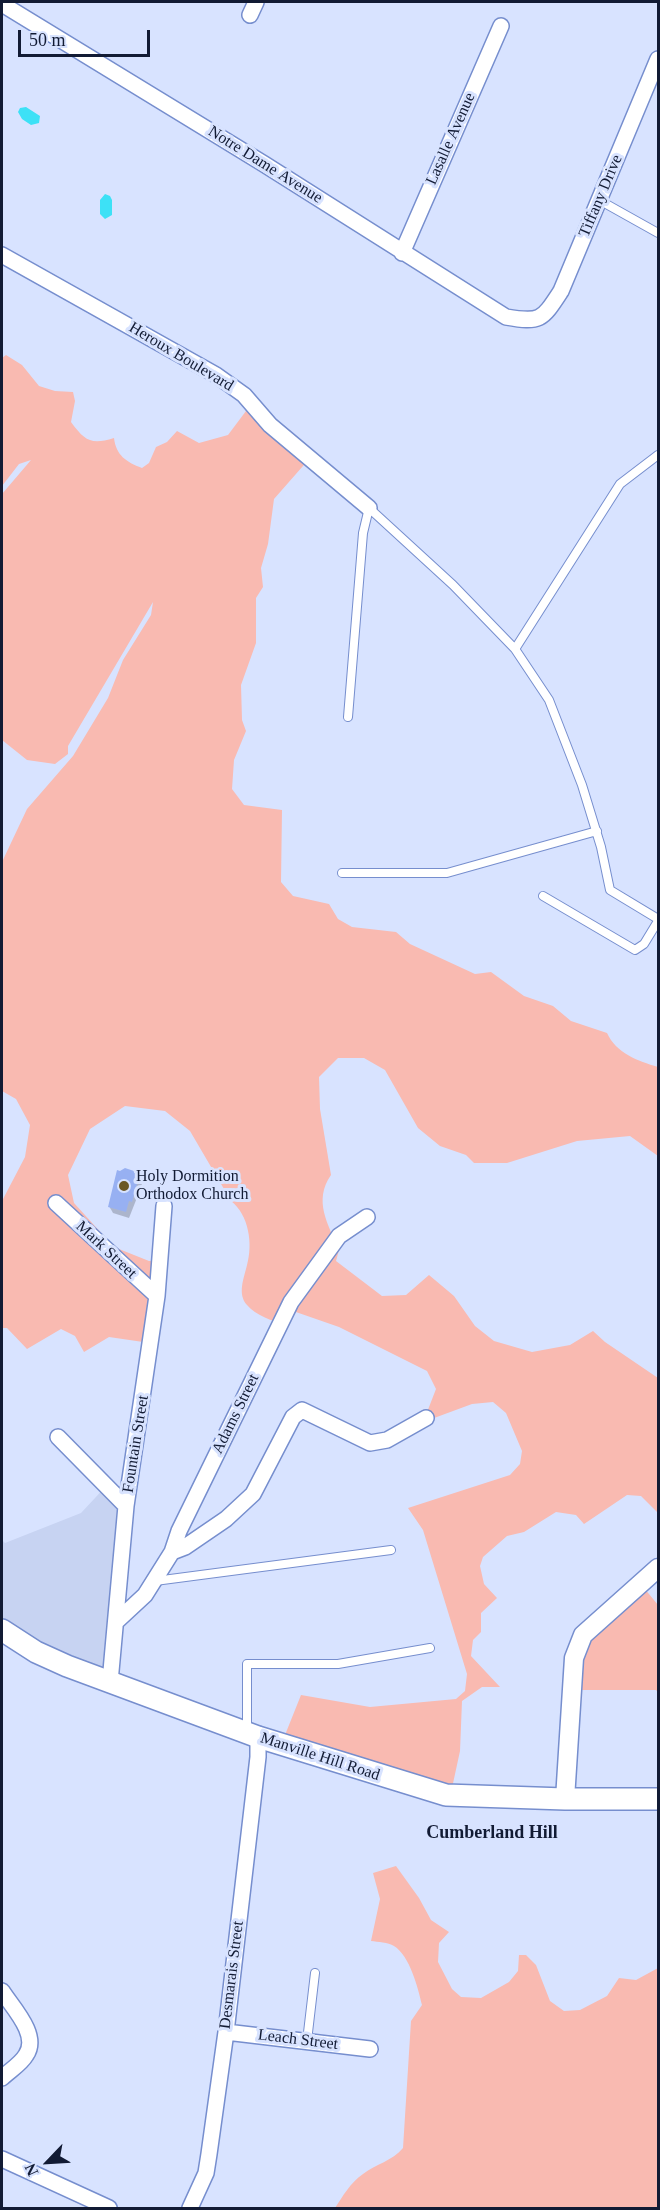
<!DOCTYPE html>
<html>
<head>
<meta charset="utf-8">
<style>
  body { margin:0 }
  #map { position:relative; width:660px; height:2210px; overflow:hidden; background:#d8e3ff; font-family:Georgia,serif }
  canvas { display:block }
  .frame { position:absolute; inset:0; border:3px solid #121b34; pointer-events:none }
  .north { position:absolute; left:18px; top:2132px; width:60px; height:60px; -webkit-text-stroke:4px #d8e3ff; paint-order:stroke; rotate:245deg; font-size:16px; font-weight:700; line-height:24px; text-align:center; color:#121b34 }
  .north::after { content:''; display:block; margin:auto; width:21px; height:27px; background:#121b34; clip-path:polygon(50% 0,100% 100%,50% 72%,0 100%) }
  .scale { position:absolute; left:18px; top:30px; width:132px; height:27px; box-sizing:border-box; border:3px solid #121b34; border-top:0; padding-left:8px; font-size:18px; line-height:21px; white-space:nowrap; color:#121b34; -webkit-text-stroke:4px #d8e3ff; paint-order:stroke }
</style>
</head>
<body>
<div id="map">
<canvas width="660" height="2210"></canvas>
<div class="frame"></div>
<div class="north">N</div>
<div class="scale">50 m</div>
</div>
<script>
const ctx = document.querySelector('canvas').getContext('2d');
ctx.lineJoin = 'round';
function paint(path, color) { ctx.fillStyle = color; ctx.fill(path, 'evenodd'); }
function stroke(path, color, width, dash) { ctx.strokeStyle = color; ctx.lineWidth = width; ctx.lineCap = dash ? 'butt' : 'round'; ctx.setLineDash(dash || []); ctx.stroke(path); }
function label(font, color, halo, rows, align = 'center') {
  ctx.font = font + ' Georgia,serif'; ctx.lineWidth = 6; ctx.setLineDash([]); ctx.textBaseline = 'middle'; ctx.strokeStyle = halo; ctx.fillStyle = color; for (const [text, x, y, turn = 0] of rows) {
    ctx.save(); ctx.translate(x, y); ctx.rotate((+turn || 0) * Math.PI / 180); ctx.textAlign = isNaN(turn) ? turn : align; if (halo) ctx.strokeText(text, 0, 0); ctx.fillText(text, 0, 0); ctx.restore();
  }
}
paint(new Path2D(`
  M109,1483L126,1498L116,1679L2,1625V1540L5,1543L81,1513Z`), '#c7d3f2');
paint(new Path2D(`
  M6,355L22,365L39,386L55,391L73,392L75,401L71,422C85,441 91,445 114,438C116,455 126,462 142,468L149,463L156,447L167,442L177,431L199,443L228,435L252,403L310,458L274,499L268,544L261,568L263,587L256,598V643L241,685L242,720L246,731L234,760L232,789L244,805L282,810L281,882L293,896L329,904L338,919L352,927L396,932L410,944L475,974L491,972L524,996L553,1006L571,1021L607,1033C616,1053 638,1061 658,1067V1156L630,1136L577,1141L507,1163H474L466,1155L440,1146L418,1128L385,1070L364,1058H338L319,1077L320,1109L331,1175C313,1201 328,1224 339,1250L336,1261L382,1296L406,1295L429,1275L454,1296L475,1326L494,1341L532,1352L570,1345L593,1331L605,1342L658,1378V1513L641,1496L627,1495L584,1524L576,1515L556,1512L524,1532L507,1536L483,1557L480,1566L484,1584L497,1598L481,1613V1632L473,1640L471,1656L500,1687H482L462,1701L460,1751L452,1788L283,1740L301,1695L370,1707L456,1699L465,1691L467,1674L423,1530L408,1508L510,1475L520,1464L522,1451L506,1413L493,1402L472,1404L426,1421L424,1420L436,1389L427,1371L339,1327L293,1311L284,1325C272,1320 256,1316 247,1305C237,1294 244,1278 247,1265C253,1244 249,1215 231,1201L190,1131L165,1111L125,1106L90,1129L68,1175L74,1203L114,1247L149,1261L160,1260L150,1343L109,1337L84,1352L75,1336L61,1329L27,1349L7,1328H2V1201L25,1157L30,1125L16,1099L2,1091V862L27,809L73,756L108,698L123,660L151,615L153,602L68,746V754L55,764L27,760L2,740V494L31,460L19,464L2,486V358Z
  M640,1583L658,1605V1692L656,1690H579L575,1687L587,1633Z
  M396,1866L419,1898L431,1920L449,1932L439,1943L438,1962L452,1989L461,1997L481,1998L509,1982L518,1971L519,1955H526L536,1965L550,2001L564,2011L580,2010L607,1996L619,1978L636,1980L658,1968V2208H335C343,2196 350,2183 363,2174C376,2164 392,2161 403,2148L411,2021L422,2005C418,1988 410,1956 394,1946C388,1942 378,1942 371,1941L380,1899L373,1873Z`), '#f9bab1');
paint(new Path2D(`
  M26,107L40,116L39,123L31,125L22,119L18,112L20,108Z
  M105,194L110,196L112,200V215L105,219L100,214V200Z`), '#3de1f6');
paint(new Path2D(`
  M138,1178L142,1185L129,1218L113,1213L109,1206Z`), '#0003');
paint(new Path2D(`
  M125,1168L134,1171L136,1175L139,1177L132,1202L129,1201L126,1212L108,1207L117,1170L120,1171Z`), '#97b0f2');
const service = new Path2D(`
  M599,200L658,233
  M515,649L620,484L658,455
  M348,717L363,533L369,508L453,585L515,649L549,700L582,785L601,847L610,890L658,919
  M342,873H447L597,831
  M543,896L635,950L644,944L658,921
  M155,1581L391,1550
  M247,1731V1664H338L430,1648
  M307,2041L315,1973`);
const minor = new Path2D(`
  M2,4L264,164L506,317C541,323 542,320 561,291L658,59
  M250,15L256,2
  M402,253L501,26
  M2,255L216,375L244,395L270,425L369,508
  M56,1203L157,1296
  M58,1437L126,1506
  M172,1552L185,1547L226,1519L253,1494L293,1417L302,1410L370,1443L387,1440L426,1418
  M117,1621L145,1595L172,1552L179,1531L291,1302L339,1236L367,1217
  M110,1682L126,1506L157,1296L164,1206
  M2,1991C12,2007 40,2035 26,2055C21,2064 9,2071 2,2078
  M226,2032L370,2049
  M2,2159L109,2208
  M190,2208L206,2173L209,2154L226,2032L258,1757V1737`);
const tertiary = new Path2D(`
  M565,1799L574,1658L583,1635L658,1568`);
const secondary = new Path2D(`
  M2,1630L36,1652L67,1666L258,1737L446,1795L565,1799H658`);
stroke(service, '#768ece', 10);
stroke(minor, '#768ece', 18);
stroke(tertiary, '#768ece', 21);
stroke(secondary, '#768ece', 24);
stroke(service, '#fff', 8);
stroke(minor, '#fff', 15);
stroke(tertiary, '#fff', 18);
stroke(secondary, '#fff', 21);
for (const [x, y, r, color] of [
  [124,1186,6,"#6b5826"]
]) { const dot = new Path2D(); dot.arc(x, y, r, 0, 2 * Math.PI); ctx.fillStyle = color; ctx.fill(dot); stroke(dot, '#d8e3ff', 2); }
label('16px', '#121b34', '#d8e3ff', [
  ["Lasalle Avenue",451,139,-66],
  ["Notre Dame Avenue",265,165,32],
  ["Tiffany Drive",601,196,-67],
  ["Heroux Boulevard",181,357,31],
  ["Mark Street",106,1250,43],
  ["Adams Street",236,1414,-64],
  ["Fountain Street",136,1444,-81],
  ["Manville Hill Road",320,1757,18],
  ["Desmarais Street",232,1975,-83],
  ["Leach Street",298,2040,7]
]);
label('16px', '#121b34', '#d8e3ff', [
  ["Holy Dormition",136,1177],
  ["Orthodox Church",136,1195]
], 'left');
label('bold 18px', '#121b34', '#d8e3ff', [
  ["Cumberland Hill",492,1833]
]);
</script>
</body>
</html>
